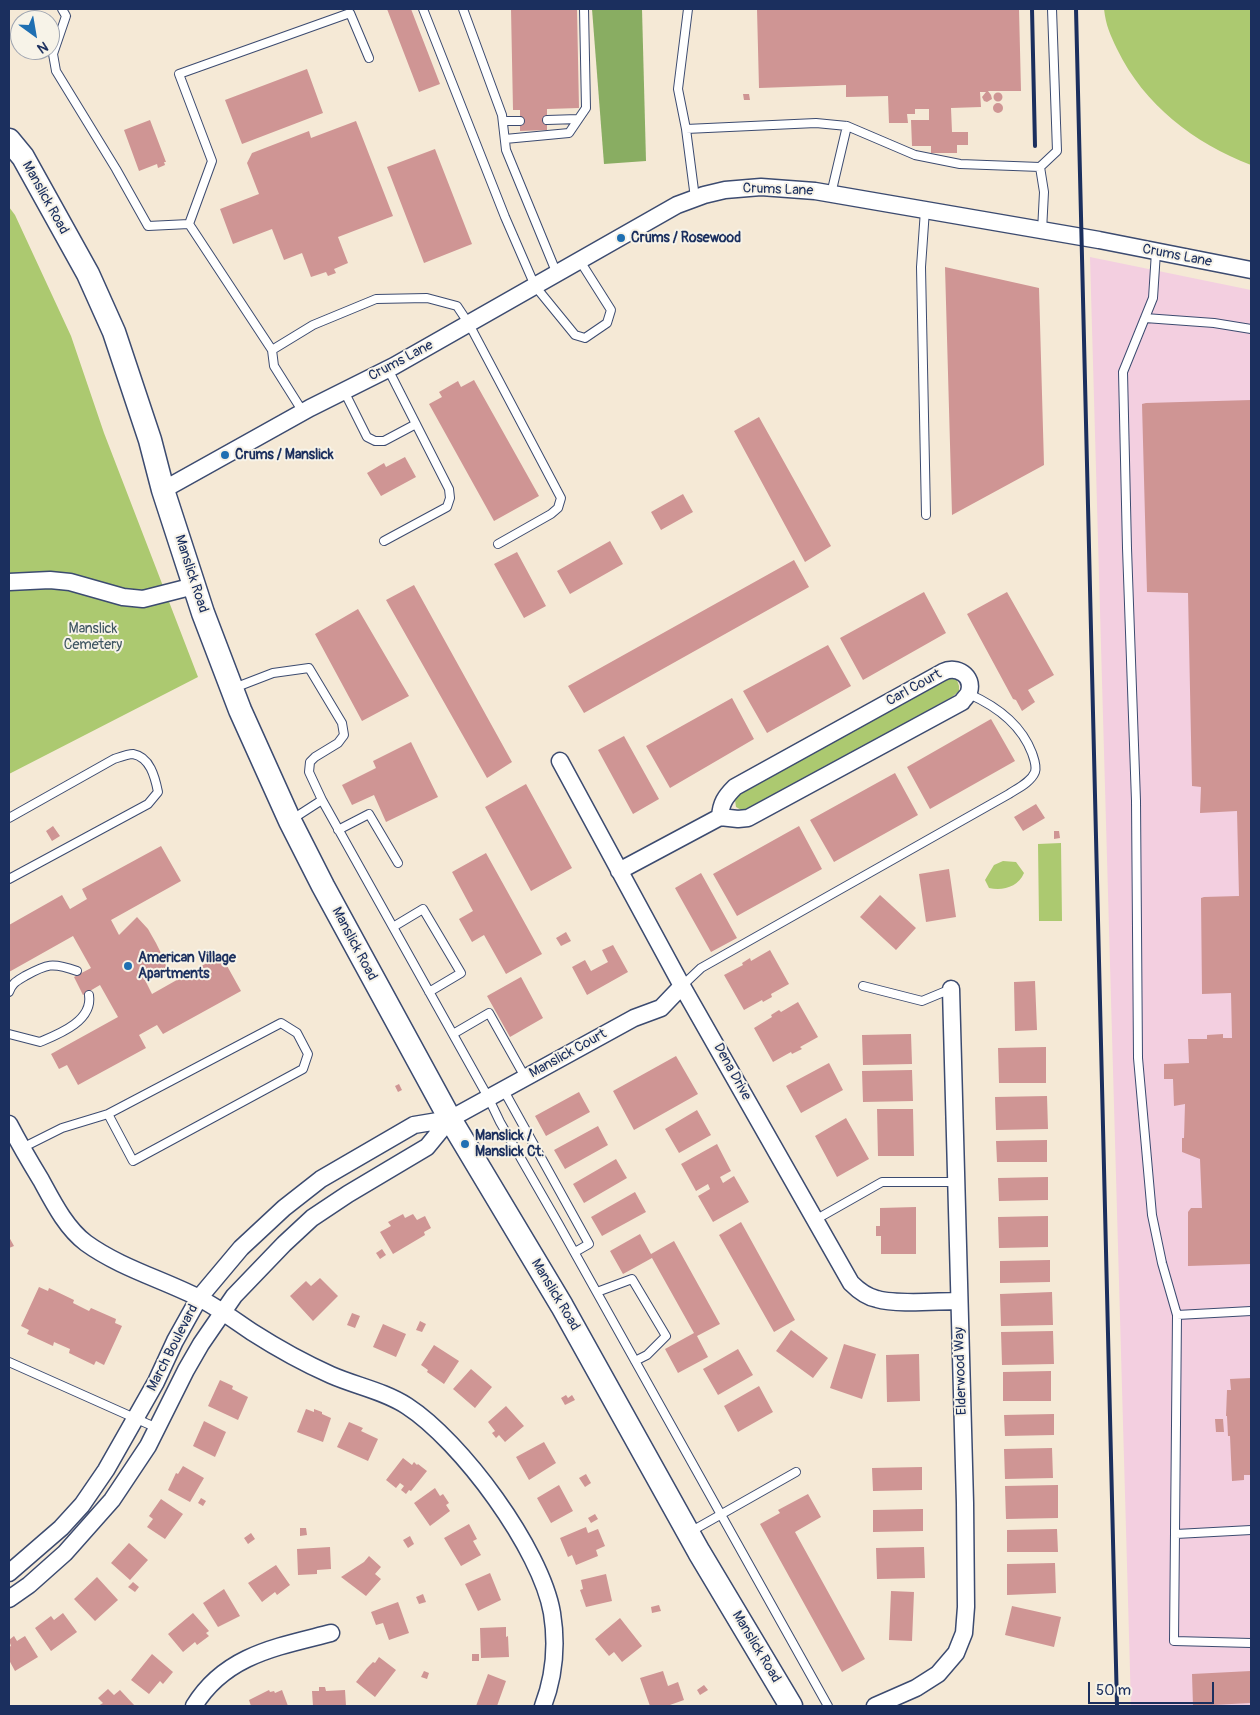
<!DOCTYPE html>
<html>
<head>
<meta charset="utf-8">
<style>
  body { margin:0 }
  #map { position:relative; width:1260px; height:1715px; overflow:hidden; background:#f5e9d6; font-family:Pangolin,sans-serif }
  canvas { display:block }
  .frame { position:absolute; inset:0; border:10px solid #1b2f5e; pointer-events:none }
  .north { position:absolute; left:10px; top:10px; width:50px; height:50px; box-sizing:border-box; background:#f7f3e8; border:1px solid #9fa5b1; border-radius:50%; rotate:148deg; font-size:14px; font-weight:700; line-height:20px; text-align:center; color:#1b2f5e }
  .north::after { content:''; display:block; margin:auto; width:18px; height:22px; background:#1f6fb2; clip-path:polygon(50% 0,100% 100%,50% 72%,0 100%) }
  .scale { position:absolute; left:1088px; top:1682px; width:126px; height:22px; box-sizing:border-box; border:2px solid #1b2f5e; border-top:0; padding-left:6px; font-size:15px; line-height:18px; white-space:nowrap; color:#1b2f5e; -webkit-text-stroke:4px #f7f3e8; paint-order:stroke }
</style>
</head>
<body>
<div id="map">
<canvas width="1260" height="1715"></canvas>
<div class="frame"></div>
<div class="north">N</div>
<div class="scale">50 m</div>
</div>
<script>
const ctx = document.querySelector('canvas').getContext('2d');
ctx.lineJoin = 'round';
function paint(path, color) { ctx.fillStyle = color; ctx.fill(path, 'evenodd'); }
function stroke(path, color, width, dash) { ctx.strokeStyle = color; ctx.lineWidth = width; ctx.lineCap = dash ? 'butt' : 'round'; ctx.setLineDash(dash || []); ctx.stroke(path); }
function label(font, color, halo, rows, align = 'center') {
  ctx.font = font + ' Pangolin,sans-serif'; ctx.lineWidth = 4; ctx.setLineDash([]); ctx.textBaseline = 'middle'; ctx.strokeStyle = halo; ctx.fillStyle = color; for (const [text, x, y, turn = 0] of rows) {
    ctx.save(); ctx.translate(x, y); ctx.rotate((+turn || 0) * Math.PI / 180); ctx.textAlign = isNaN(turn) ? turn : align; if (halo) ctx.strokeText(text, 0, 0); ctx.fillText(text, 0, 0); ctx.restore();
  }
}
paint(new Path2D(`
  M1090,257L1251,290V1706H1131Z`), '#f3cfe0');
paint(new Path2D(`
  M1104,9H1251V165C1194,143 1144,105 1117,49C1110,34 1106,26 1104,9Z
  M9,207L15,215L71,336L104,433L198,677L9,774Z
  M949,678L957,680L959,686V691L952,697L750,809L743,811L736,807L735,800L740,794Z
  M1061,843L1062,921H1039L1038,844Z
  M1003,861L1016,862L1024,873C1018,887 1003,891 989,888L985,880L994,865Z`), '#acc970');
paint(new Path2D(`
  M592,9H642L646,161L604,164Z`), '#89ad62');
paint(new Path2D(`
  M387,9H411L440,84L419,92Z
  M511,9H577L579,108L547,109V130L520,131V110H513Z
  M757,9H1019L1021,91H988L991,95L992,99L987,102L984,101L982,97L986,92H980L981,107L951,108L952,132H968V145H957V153H931V146H912L911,120H929V109H915V114H907L908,123H889L888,96L846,97V85L759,88Z
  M307,69L323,113L242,144L225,100Z
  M993.5 97a4.5 4.5 0 1 1 9 0a4.5 4.5 0 1 1-9 0Z
  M743,94H749L750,100H744Z
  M993 108a5 5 0 1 1 10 0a5 5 0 1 1-10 0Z
  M150,120L166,162H164L165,165L158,168L157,164L139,171L124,130Z
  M356,121L393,216L338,237L348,263L334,269L336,273L328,276L326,272L311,277L302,253L284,260L272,229L233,244L220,209L259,194L247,163L252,153L309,131L311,138Z
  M435,149L472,244L424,263L387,167Z
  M945,267L1039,288L1044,465L952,515Z
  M474,380L539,496L494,521L429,404L442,397L439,392L458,381L461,387Z
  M1251,400V1264L1188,1266V1212L1191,1208H1202L1200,1159L1182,1152V1138H1184L1185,1104L1174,1106L1173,1079H1164V1064L1189,1063L1188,1039H1207V1035L1223,1034V1038H1232L1231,993L1202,994L1201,898L1204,897L1239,896L1237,811L1200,813L1201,787L1192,786L1188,593L1147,592L1142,404L1146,403Z
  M759,417L831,546L805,562L734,431Z
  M405,457L416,477L381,496L367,473L384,463L386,467Z
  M683,494L693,512L661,530L651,512Z
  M610,541L623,564L570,594L557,571Z
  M517,552L546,606L524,618L494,564Z
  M794,560L809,587L584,713L568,686Z
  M414,585L512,762L487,778L386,600Z
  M924,592L946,633L863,680L840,638Z
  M1007,592L1054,675L1028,690L1035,702L1022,711L1016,700L1013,699L967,614Z
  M358,609L409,696L362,721L315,634Z
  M828,645L851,686L767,733L743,691Z
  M732,698L754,739L670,788L646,746Z
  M991,719L1015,761L930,809L907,767Z
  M624,736L659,799L633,814L598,750Z
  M411,742L438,797L386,822L374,795L352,805L342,785L376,768L373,761Z
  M895,773L918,815L834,862L810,820Z
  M526,784L572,868L531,891L485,807Z
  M1036,804L1045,818L1023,831L1014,817Z
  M53,826L60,836L52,841L46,831Z
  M799,826L822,869L737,916L713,874Z
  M1054,831H1059L1060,838L1054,839Z
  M161,846L181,881L111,920L119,935L137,917L148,929L156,943L163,957L168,972L144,978L152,994L221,955L241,991L163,1034L157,1025L139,1035L146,1048L78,1085L67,1065L59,1069L51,1054L118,1017L100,985L83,995L74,977L91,968L73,936L9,972V925L62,895L70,909L87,899L82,889Z
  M486,853L542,954L506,974L484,935L472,942L459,919L473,911L452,872Z
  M949,869L956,917L926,922L919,874Z
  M701,873L737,938L711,952L675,888Z
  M880,895L916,928L896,950L860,917Z
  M566,932L571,941L561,946L556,938Z
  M613,945L628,972L587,995L572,967L585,960L591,971L608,962L602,950Z
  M770,950L789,984L771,994L772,997L763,1002L762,1000L744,1010L724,975L743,965L742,963L750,958L751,961Z
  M521,977L543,1018L510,1037L487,996Z
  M1035,981L1037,1030L1015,1031L1014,982Z
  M798,1002L818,1037L800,1047L802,1049L792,1054L791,1052L773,1062L754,1028L772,1017L771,1015L779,1010L781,1012Z
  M911,1034L912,1064L863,1065L862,1035Z
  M1046,1047V1083H999L998,1048Z
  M676,1056L698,1094L634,1130L613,1091Z
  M829,1063L843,1090L801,1113L786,1086Z
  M912,1070L913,1101L863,1102L862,1071Z
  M399,1084L402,1090L398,1092L395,1086Z
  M579,1092L590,1112L546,1136L535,1116Z
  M1047,1096L1048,1129L996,1130L995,1097Z
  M877,1109H913L914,1156H878Z
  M697,1110L711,1135L679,1153L665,1129Z
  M846,1118L869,1159L837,1177L815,1136Z
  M598,1126L608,1145L565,1169L554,1150Z
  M1047,1140V1162H997L996,1141Z
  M717,1144L731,1171L720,1177L723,1183L734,1176L749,1202L713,1222L698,1196L710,1189L708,1184L696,1191L681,1164Z
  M616,1159L627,1178L584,1203L573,1184Z
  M1048,1177V1200L999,1201L998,1178Z
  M635,1192L646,1212L602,1236L591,1217Z
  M916,1207V1254H881V1236H876V1226H880V1208Z
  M403,1214L405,1218L413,1214L417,1220L425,1216L431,1228L424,1232L425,1235L393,1254L380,1232L391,1226L388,1222Z
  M1048,1216V1247L999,1248L998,1217Z
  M741,1222L795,1320L774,1332L719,1235Z
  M640,1234L651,1254L674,1241L720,1324L697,1336L708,1357L678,1373L665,1349L694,1333L652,1258L623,1274L610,1251Z
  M9,1237L14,1246L9,1248Z
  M382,1249L386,1255L380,1259L376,1253Z
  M1050,1260V1282L1000,1283V1261Z
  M320,1278L338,1296L313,1321L290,1296L306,1281L311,1286Z
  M39,1287L48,1291L49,1288L74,1300L73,1303L89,1311L91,1308L116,1319L115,1323L122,1326L104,1365L96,1361L94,1365L69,1353L70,1349L54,1342L53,1346L27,1334L29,1330L21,1326Z
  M1052,1292L1053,1325L1001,1326L1000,1294Z
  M352,1313L360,1316L355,1328L347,1325Z
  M420,1321L426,1324L422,1332L416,1330Z
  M383,1324L406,1334L396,1357L373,1347Z
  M791,1330L828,1358L813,1378L776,1351Z
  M1053,1331L1054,1364L1002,1365L1001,1332Z
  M844,1344L876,1354L862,1399L830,1388Z
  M434,1345L459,1361L444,1384L427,1372L428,1370L421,1365Z
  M738,1349L753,1375L718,1395L703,1369Z
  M919,1354L920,1401L887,1402L886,1355Z
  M471,1369L492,1387L475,1408L453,1389Z
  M1051,1371V1401H1003V1372Z
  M1251,1378V1475H1244V1480L1232,1481L1230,1436H1228L1227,1416H1226L1227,1390H1231L1230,1379Z
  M220,1380L233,1386L232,1389L248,1397L238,1420L208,1406Z
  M759,1386L773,1412L738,1432L724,1406Z
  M566,1395L568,1398L572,1395L575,1400L565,1405L561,1398Z
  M506,1406L524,1426L505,1442L499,1435L496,1438L492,1433L495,1431L488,1422Z
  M306,1409L314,1412V1409L322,1412V1414L331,1418L323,1442L297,1432Z
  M1054,1414V1435L1005,1436L1004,1415Z
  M1215,1419H1223L1224,1432H1216Z
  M204,1421L226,1432L215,1457L193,1446Z
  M349,1422L363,1428L361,1431L378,1439L368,1461L337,1447Z
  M544,1442L556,1463L529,1480L516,1457Z
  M1052,1448L1053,1478L1005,1479L1004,1449Z
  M403,1458L412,1465L414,1462L417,1465L418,1464L427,1471L411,1491L409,1490L406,1494L401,1490L404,1486L400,1483L396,1488L386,1480Z
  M183,1466L204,1478L190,1502L168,1490L176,1473L178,1474Z
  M922,1467V1490L873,1491L872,1468Z
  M586,1474L591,1483L585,1487L579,1478Z
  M559,1485L573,1511L551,1523L537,1498Z
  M1058,1485V1518L1006,1519L1005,1486Z
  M435,1488L440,1496L443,1494L449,1503L446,1505L450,1511L430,1526L414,1503Z
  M808,1494L821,1517L795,1532L865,1659L842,1672L760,1524L780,1513L778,1510Z
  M201,1498L206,1501L203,1506L198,1503Z
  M161,1499L183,1514L165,1539L147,1527L153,1519L149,1516Z
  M923,1509V1531L873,1532V1510Z
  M595,1514L598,1519L591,1523L588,1518Z
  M469,1524L477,1539L473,1541L481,1555L461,1566L444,1538Z
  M586,1527L588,1533L598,1529L605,1546L596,1550L598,1556L576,1565L572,1555L568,1557L560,1538Z
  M300,1528H306L307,1535L300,1536Z
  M1057,1529L1058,1552H1007V1530Z
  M251,1533L255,1539L248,1544L244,1538Z
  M410,1536L414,1544L408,1548L403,1540Z
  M129,1543L148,1560L130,1580L111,1563Z
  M330,1547L331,1569L317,1570V1574L298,1575L297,1549Z
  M924,1547L925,1578L877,1579L876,1548Z
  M369,1556L381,1567L375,1574L381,1579L366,1596L341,1577L364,1562Z
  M1055,1563L1056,1593L1007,1595V1564Z
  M276,1565L290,1585L277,1595L275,1592L262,1602L248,1583Z
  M490,1573L501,1600L478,1611L465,1584Z
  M606,1574L612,1601L586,1607L580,1590L583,1589L581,1580Z
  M97,1577L118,1600L95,1621L74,1599Z
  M133,1582L139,1587L135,1592L128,1587Z
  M224,1589L240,1616L218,1627L203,1603Z
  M891,1591L914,1592L912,1641L889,1640Z
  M423,1594L426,1602L419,1604L416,1597Z
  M398,1602L409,1633L389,1640L383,1623L376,1625L371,1612Z
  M659,1605L661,1611L652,1613L651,1607Z
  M1012,1606L1061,1617L1054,1647L1005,1635Z
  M63,1613L77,1632L51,1651L35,1628L51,1616L54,1620Z
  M193,1613L209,1631L206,1633L209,1636L197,1645L195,1642L183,1652L168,1634Z
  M620,1618L642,1646L622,1662L614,1652L609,1656L595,1639Z
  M506,1627V1637L508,1636L509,1657L481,1658L480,1628Z
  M14,1636L17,1641L25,1636L38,1657L15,1671L9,1660V1647L11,1646L9,1640Z
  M152,1654L173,1672L163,1684L160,1681L149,1694L131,1680Z
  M472,1654H479V1661H472Z
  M379,1657L396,1670L375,1697L356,1682L367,1668L373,1662L375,1663Z
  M424,1671L429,1673L427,1679L421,1677Z
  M663,1671L668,1686L678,1682L684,1700L667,1706H650L640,1678Z
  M1251,1671V1703L1193,1706L1192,1674Z
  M488,1674L506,1681L497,1706H476Z
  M704,1685L708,1690L700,1695L697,1690Z
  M319,1687H325L326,1691L345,1690L346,1706H313L312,1691H319Z
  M108,1689L114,1695L120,1690L135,1706H98L103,1703L98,1698Z
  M269,1690L270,1692L274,1691L275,1693L282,1690L288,1706H251L249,1700Z`), '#cf9594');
const lane = new Path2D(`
  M62,9L66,16L53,54L56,71L116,169L148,226L189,224L212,161L179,74L350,13L369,58
  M423,9L505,217L535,286L575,335L585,338L607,323L611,310L580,261
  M463,9L502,115L506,150L557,274
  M688,9L678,89L686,129L695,198
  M547,120L578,119
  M503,121H520
  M847,126L915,155L960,164L1040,167L1057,151L1052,9
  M686,129L816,123L847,126L831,194
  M505,139L569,133L586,108L584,9
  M1040,167L1044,192L1042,231
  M925,210L921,267L926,515
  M189,224L272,350
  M1156,252L1153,298L1123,372L1127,548L1136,801L1138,1058L1152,1215L1162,1263L1177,1315L1174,1641L1251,1643
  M1145,318L1214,323L1251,329
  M344,391L367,437L375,441H384L416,424
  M303,412L274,366L272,350L313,325L376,299L427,298L457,306L469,324L561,498L558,508L551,514L498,544
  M384,541L447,507L450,498L449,489L388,369
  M234,688L273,673L309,668L342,723L344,735L338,743L315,757L310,762L309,772L322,800L291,820
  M322,800L488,1097L500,1122L558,1223L828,1706
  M9,818L114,759C120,757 128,754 133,754C150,757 155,777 158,792L148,804L9,879
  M338,830L369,814L398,863
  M393,927L423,909L461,973L429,992
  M682,986L701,968L1009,794C1018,788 1031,782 1035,772C1037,766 1034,759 1032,753C1021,724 996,706 969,694
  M863,986L922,1001L951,989
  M9,992C12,983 17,981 25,976C47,964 52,962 77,971
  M9,1034L40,1042C59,1034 93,1021 89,995
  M453,1034L489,1013L525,1077
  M503,1089L589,1244L575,1252
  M22,1148L62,1128L108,1114L133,1161L303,1069L308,1054L297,1033L281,1023L108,1114
  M815,1220L882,1182H956
  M597,1292L632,1279L666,1336L647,1355L635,1361
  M1177,1315L1251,1311
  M9,1362L157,1428
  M690,1532L796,1472
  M1176,1534L1251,1530`);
const street = new Path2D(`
  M163,490L310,408L394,366L677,205L704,195L725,190L761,187L815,191L1099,240L1251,270
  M9,582L50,580L70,582L123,597L143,599L194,586
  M560,761L682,986L851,1283C858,1290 867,1297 877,1299C897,1305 937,1301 959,1301
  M619,871L720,817L738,819L748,818L962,702C964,698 968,696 969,692C974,676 957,665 943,672L735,787C725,797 721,803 720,817
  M9,1124C19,1143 30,1162 41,1180C53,1202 66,1228 86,1243C119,1267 161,1279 197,1297C217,1307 234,1320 252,1332C277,1348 304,1363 331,1375C356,1386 384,1391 407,1406C461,1441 541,1549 552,1613C557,1644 554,1677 543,1706
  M9,1573L61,1528L82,1505L106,1470L135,1419L156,1382L175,1341L199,1298L241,1248L284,1208L321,1179L414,1125L450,1119
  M9,1599L29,1585L65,1553L112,1500L148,1446L186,1370L201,1344L234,1296L284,1244L312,1218L348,1194L427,1147L450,1119L634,1018L661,1008L682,986
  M194,1706C225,1655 277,1647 331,1633
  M875,1706L916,1688L938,1674L956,1653L964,1633L966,1607L965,1503L951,989`);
const secondary = new Path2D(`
  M9,140L23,157L88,274L114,332L150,440L163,490L203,613L240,710L290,821L323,886L450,1119L562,1306L699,1552L791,1706`);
stroke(lane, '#3c4b70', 10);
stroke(street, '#3c4b70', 19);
stroke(secondary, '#3c4b70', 25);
stroke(lane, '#fff', 8);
stroke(street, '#fff', 16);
stroke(secondary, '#fff', 22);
stroke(new Path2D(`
  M1032,9L1035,146
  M1076,9L1117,1706`), '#1b2f5e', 4);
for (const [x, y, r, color] of [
  [621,238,5,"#1f6fb2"],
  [225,455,5,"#1f6fb2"],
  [128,966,5,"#1f6fb2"],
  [465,1144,5,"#1f6fb2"]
]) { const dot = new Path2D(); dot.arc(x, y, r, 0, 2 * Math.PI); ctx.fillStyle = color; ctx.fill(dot); stroke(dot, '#f7f3e8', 2); }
label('14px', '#1b2f5e', '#f7f3e8', [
  ["Crums Lane",778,190,2],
  ["Manslick Road",45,198,61],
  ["Crums Lane",1177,256,11],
  ["Crums Lane",401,361,-28],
  ["Manslick Road",191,574,72],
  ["Carl Court",914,688,-29],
  ["Manslick Road",354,944,62],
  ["Manslick Court",568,1054,-29],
  ["Dena Drive",732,1072,61],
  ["Manslick Road",555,1295,59],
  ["March Boulevard",173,1348,-63],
  ["Elderwood Way",961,1371,-92],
  ["Manslick Road",756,1647,59]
]);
label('bold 14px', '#1b2f5e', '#f7f3e8', [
  ["Crums / Rosewood",631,238],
  ["Crums / Manslick",235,455],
  ["American Village",138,958],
  ["Apartments",138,974],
  ["Manslick /",475,1136],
  ["Manslick Ct.",475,1152]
], 'left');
label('14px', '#3f5662', '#f7f3e8', [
  ["Manslick",93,629],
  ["Cemetery",93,645]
]);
</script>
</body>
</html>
